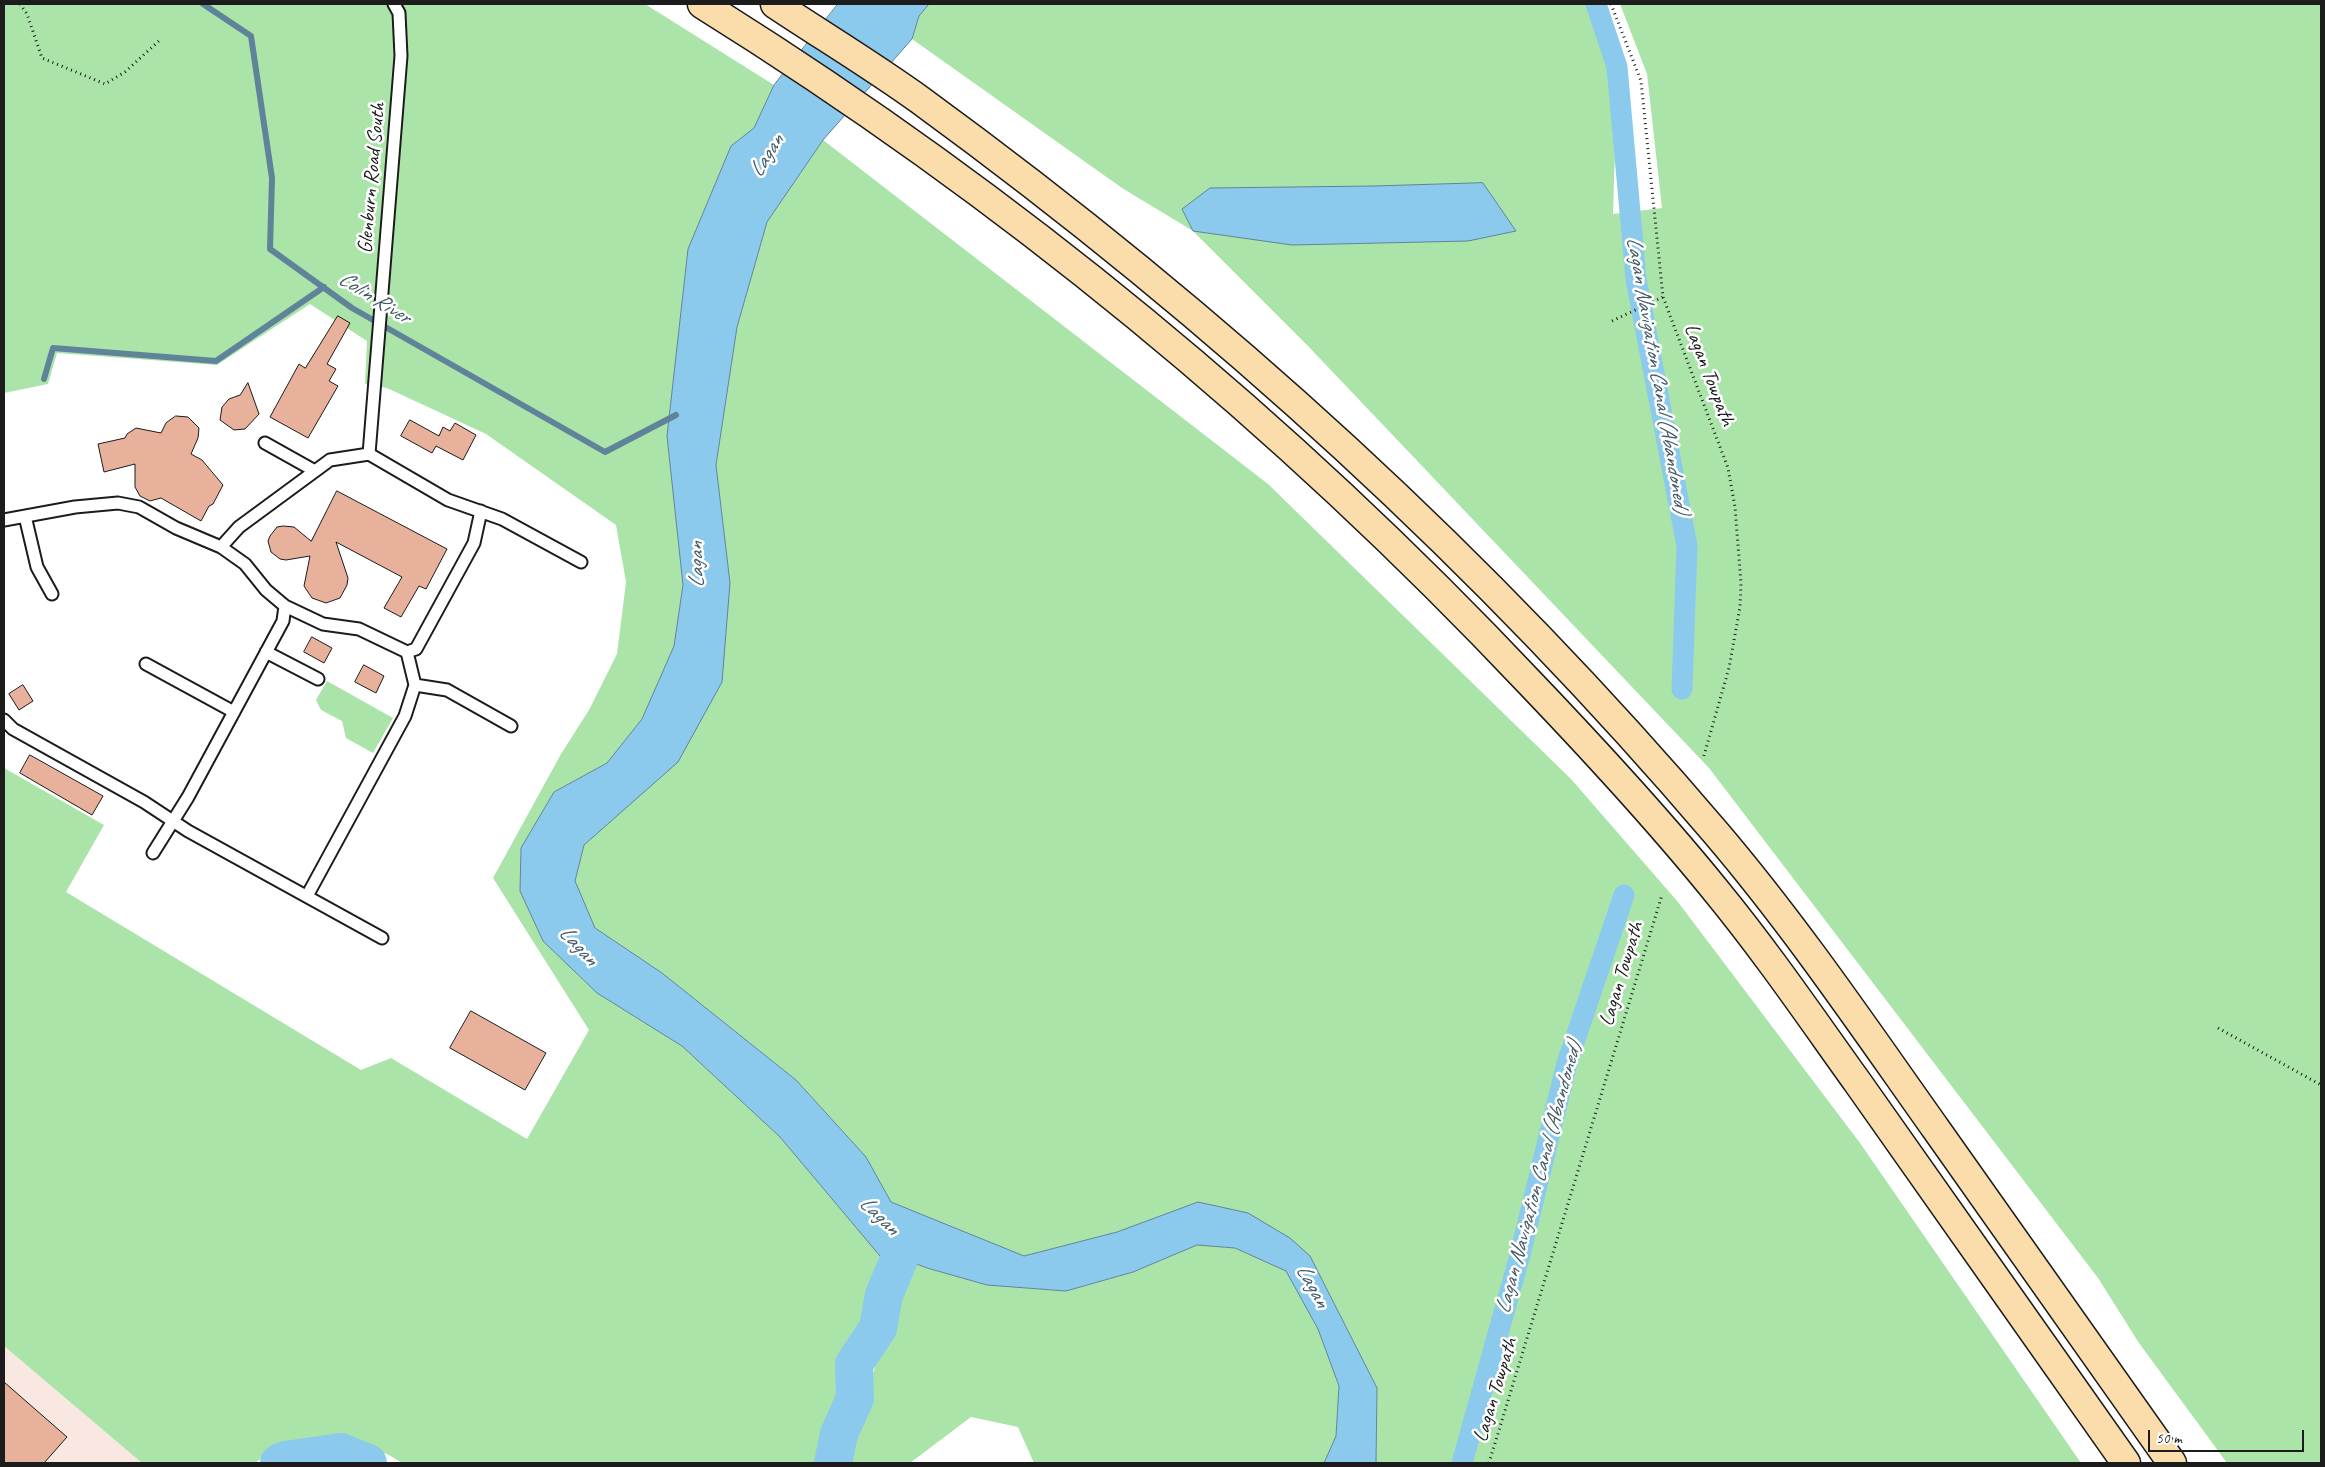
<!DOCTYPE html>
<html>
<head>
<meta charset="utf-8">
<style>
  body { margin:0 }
  #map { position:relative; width:2325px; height:1467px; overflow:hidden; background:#fff; font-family:Caveat,sans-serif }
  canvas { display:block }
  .frame { position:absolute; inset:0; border:5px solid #1c1c1c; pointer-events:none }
  .scale { position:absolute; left:2148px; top:1430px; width:156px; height:22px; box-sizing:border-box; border:2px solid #1c1c1c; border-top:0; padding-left:6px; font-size:15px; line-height:18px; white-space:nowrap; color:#1c1c1c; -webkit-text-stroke:4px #fff; paint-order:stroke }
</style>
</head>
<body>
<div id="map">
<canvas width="2325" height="1467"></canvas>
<div class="frame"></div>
<div class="scale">50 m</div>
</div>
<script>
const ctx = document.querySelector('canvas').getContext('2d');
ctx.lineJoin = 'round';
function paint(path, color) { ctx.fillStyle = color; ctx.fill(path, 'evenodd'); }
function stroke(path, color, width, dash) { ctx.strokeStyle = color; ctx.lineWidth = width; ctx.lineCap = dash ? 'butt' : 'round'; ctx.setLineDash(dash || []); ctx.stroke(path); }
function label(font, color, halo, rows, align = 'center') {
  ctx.font = font + ' Caveat,sans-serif'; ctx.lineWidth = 5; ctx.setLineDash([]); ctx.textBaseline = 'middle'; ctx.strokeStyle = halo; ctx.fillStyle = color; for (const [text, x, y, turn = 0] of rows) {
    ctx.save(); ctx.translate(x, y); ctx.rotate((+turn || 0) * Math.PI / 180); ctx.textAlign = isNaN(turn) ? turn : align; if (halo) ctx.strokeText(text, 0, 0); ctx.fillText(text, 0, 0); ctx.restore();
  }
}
paint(new Path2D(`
  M4,1346L142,1463H4Z`), '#f8e8e1');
paint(new Path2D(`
  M4,4H645L774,85L754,128L731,146L688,249L667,436L683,585L674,646L642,719L607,763L554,792L521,848L520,890L543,941L597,993L682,1046L780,1137L880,1256L817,1463H402L389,1455L338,1436L262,1458L255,1463H142L4,1346V768L104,825L66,892L361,1070L391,1058L527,1139L589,1030L493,878L561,754L589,710L617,654L626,582L616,525L486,434L387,388L365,384L367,341L310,304L217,365L57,353L48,384L4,393Z
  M929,4H1588L1604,41L1617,86L1613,214L1662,208L1647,74L1620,4H2321V1463H2227L2139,1343L2098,1278L1709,768L1308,346L1193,231L1122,188L912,39L919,16Z
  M823,140L1268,484L1571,779L1678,902L1860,1143L2081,1463H1376L1377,1388L1310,1256L1198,1202L1117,1232L1024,1256L891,1202L866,1157L796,1080L662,973L595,928L575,881L584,845L621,811L730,583L716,465L737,327L767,222Z
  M327,681L393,718L373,753L346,738L342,721L321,710L316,700Z
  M1197,1245L1235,1248L1286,1271L1318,1329L1339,1386L1336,1436L1324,1463H1034L1018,1427L971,1417L910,1463H847L906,1260L927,1268L987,1285L1066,1291L1133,1272Z`), '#aae4a9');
const water = new Path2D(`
  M838,4H929L919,16L912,39L823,140L767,222L737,327L716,465L730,583L722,682L678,762L584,845L575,881L595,928L662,973L796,1080L866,1157L891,1202L1024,1256L1117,1232L1198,1202L1248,1213L1290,1238L1310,1256L1377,1388L1376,1463H1324L1336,1436L1339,1386L1318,1329L1286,1271L1235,1248L1197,1245L1133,1272L1066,1291L987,1285L927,1268L906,1260L880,1256L780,1137L682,1046L597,993L543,941L520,891L521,848L554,792L607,763L642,719L674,646L683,585L667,436L688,249L731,146L754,128L774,85Z
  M1483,183L1516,231L1468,241L1292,245L1193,231L1182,209L1210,188L1374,186Z`);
paint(water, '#8ccaed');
stroke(water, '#5f8499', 1);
stroke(new Path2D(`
  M203,4L251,36L272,178L270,249L352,308L605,452L676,415
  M44,379L53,348L216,361L324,287`), '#5f8499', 6);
stroke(new Path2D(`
  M1596,4L1617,67L1636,279L1687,546L1682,689
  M1462,1463L1520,1255L1567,1063L1624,895`), '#8ccaed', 21);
stroke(new Path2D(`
  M279,1463L285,1460L341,1452L368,1463
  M833,1463L839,1434L855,1398L854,1364L878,1328L884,1295L907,1240`), '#8ccaed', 38);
const building = new Path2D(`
  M338,316L350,323L327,364L336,369L329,381L338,386L308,438L270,417L299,364L305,368Z
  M248,383L259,414L245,429L234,430L220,420L222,407L229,399L240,395Z
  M176,416L188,417L199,428L198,438L191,454L202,460L223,485L213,504L209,506L201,521L161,498L150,501L140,496L135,487V464L104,472L98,444L125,438L127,434L136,428L161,433L166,423Z
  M410,420L439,436L443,427L450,431L455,423L476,435L463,460L436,446L432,453L401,436Z
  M337,491L447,549L426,589L419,586L401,617L384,608L402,577L336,542L348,578L347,585L340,598L326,603L312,598L304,586L310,556L286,560L280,559L271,552L268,541L270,536L277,527L283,526L294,527L311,541Z
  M312,637L332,648L324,663L304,652Z
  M364,665L384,676L376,693L355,682Z
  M23,685L33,701L19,710L9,694Z
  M30,755L103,796L92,815L20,773Z
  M471,1011L546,1053L525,1090L450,1048Z
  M4,1382L67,1437L44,1463H4Z`);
paint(building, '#e7b19b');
stroke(building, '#1c1c1c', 1);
const service = new Path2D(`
  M265,443L315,471
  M369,454L401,56L399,13L394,4
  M25,516L37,567L52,594
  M4,520L75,507L118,503L139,507L176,528L221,547L245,564L266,590L285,606L323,624L359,629L407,652L416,649L474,543L481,511
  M221,547L239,527L330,460L369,454L448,500L502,519L581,562
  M266,652L318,679
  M146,664L234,712
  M415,685L447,690L511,726
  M4,720L13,729L144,802L188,831L382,938
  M153,853L188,797L283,621L285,606
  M307,896L405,716L415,685L407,652`);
const motorway = new Path2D(`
  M702,4C1010,196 1282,420 1531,684C1595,751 1658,819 1717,892C1767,953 1812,1019 1858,1083C1948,1209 2036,1337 2126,1463
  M775,4C823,36 873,66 920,100C1212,313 1482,558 1716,833C1796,927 1865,1029 1936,1129C2014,1241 2093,1352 2172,1463`);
stroke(service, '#1c1c1c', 15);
stroke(motorway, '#1c1c1c', 31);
stroke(new Path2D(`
  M20,4L27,14L42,58L105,84L125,72L160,40
  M1611,4L1641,81L1663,297L1728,468L1735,507L1741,583L1740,607L1729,668L1703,759
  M1612,321L1663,297
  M2218,1028L2321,1085
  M1489,1463L1662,895`), '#1c1c1c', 3, [1, 4]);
stroke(service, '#fff', 11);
stroke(motorway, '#faddab', 28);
label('21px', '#1c1c1c', '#fff', [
  ["Glenburn Road South",372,178,-85],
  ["Lagan Towpath",1709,375,69],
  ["Lagan Towpath",1622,974,-73],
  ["Lagan Towpath",1496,1390,-73]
]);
label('italic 22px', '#435965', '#fff', [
  ["Lagan",767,156,-58],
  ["Colin River",374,298,32],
  ["Lagan Navigation Canal (Abandoned)",1657,375,80],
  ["Lagan",697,565,-91],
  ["Lagan",578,946,47],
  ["Lagan Navigation Canal (Abandoned)",1539,1178,-75],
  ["Lagan",879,1216,44],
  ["Lagan",1312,1286,61]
]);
</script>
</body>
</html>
